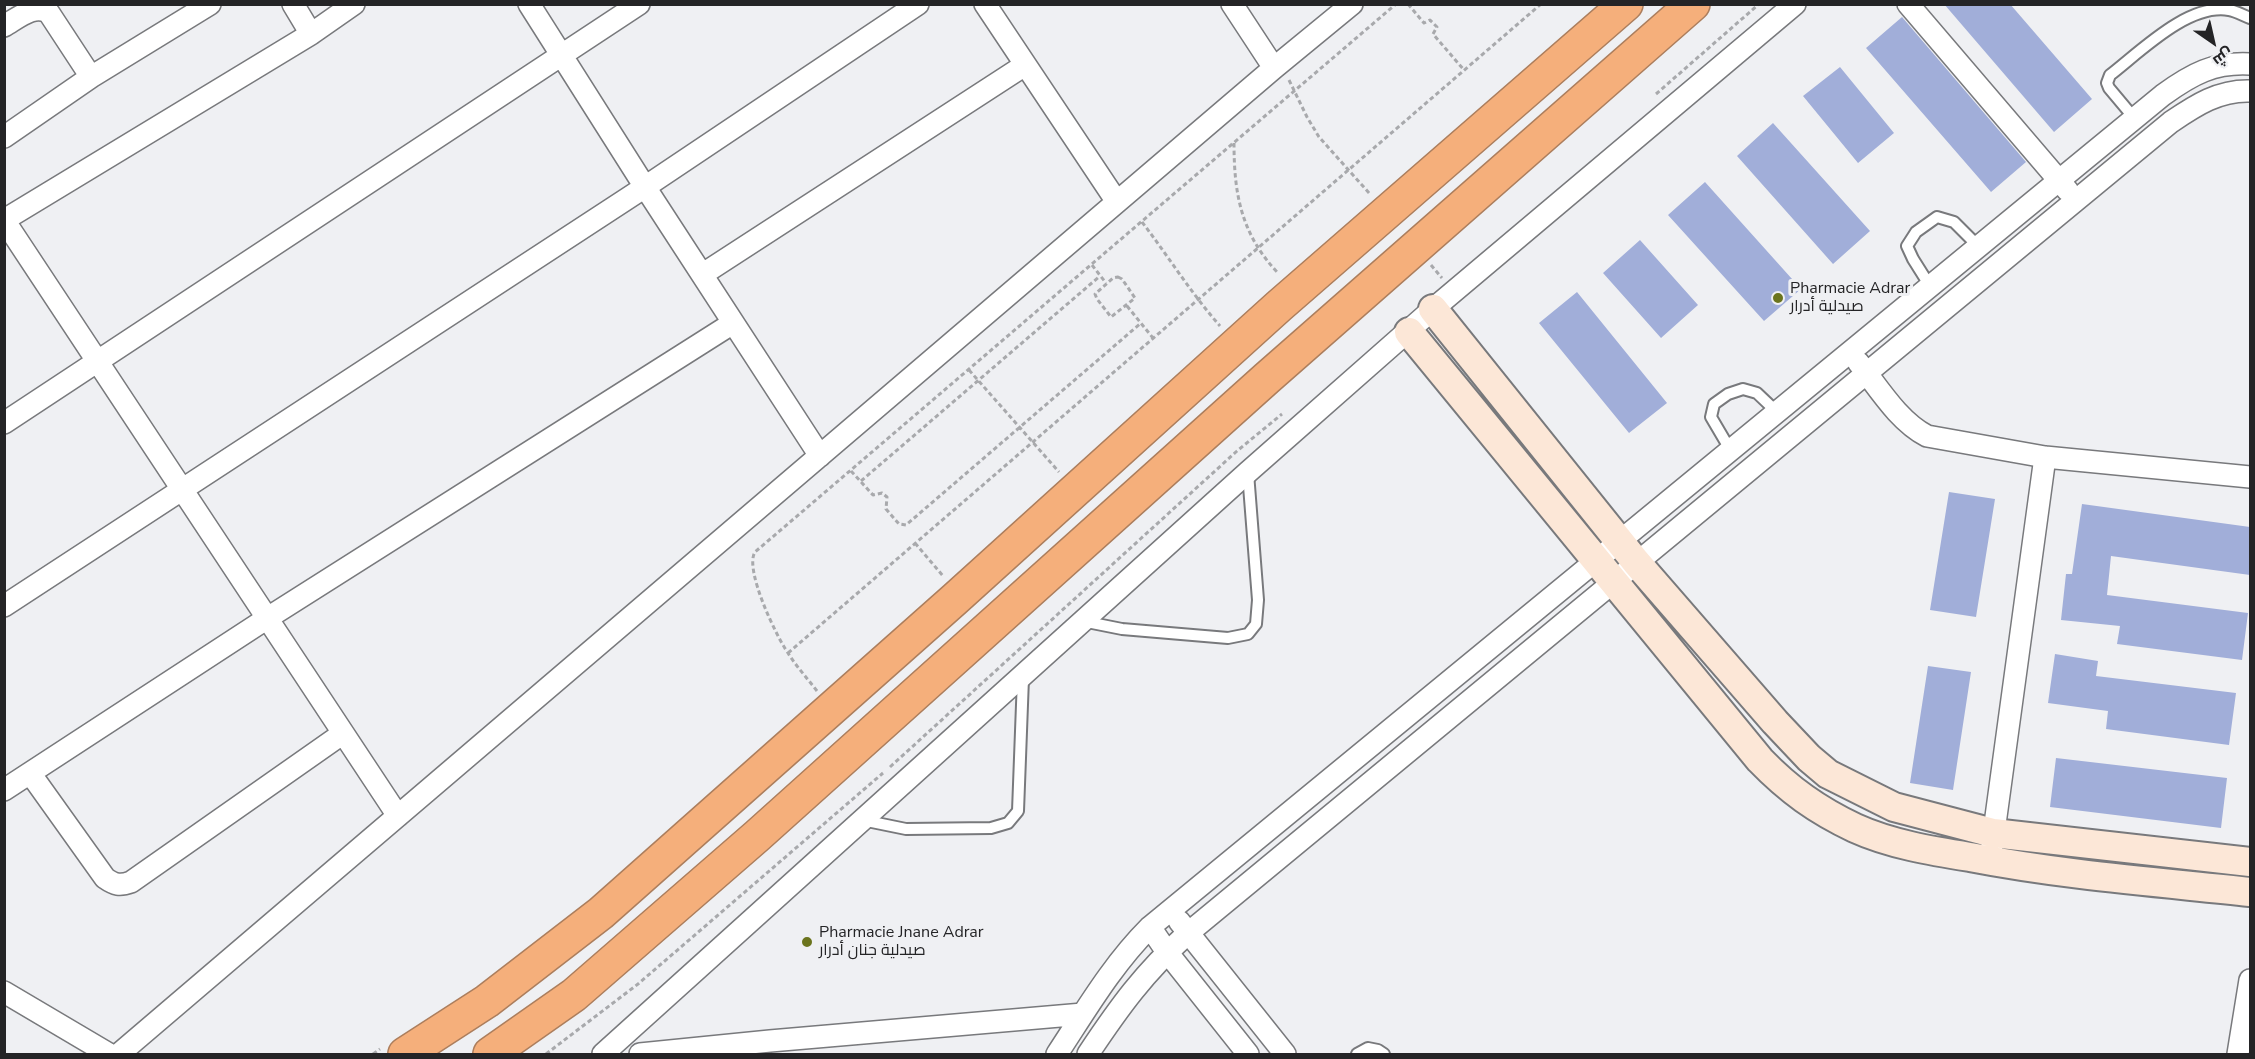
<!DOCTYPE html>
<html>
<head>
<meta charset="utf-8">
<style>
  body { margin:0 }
  #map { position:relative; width:2255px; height:1059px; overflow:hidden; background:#eff0f3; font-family:"Nunito Sans",Cairo,sans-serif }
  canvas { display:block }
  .frame { position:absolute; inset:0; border:6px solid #242426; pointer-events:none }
  .north { position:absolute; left:2183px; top:12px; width:60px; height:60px; -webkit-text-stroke:4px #eff0f3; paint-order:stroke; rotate:146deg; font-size:16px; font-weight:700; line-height:24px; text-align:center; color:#242426 }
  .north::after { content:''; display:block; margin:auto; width:21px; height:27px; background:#242426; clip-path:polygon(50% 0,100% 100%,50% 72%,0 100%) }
</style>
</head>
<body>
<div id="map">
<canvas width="2255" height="1059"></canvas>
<div class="frame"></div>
<div class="north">ش</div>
</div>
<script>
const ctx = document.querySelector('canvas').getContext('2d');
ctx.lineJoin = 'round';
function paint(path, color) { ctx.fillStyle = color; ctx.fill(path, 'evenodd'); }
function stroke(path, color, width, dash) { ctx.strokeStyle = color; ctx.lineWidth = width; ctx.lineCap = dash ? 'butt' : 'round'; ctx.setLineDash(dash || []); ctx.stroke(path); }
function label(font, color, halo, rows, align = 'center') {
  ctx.font = font + ' "Nunito Sans",Cairo,sans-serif'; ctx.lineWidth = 6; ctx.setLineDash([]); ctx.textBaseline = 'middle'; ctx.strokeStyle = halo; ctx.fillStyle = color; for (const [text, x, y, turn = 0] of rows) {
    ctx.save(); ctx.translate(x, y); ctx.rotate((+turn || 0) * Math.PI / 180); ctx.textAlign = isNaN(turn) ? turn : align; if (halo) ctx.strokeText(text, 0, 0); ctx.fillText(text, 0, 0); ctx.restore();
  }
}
paint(new Path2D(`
  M1944,4H2010L2092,99L2054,132Z
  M1902,17L2026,162L1991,192L1866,48Z
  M1840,67L1894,133L1858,163L1803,96Z
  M1773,123L1870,231L1833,264L1737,156Z
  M1705,182L1801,289L1764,321L1668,215Z
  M1640,240L1698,305L1661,338L1603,273Z
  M1577,292L1667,403L1629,433L1539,323Z
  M1949,492L1995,499L1976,617L1930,610Z
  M2082,504L2250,527V575L2111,556L2107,595L2248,613L2242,660L2117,644L2120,626L2061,620L2066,574H2072Z
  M2055,654L2098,661L2096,676L2236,693L2229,745L2106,729L2108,711L2048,703Z
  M1928,666L1971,672L1953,790L1910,783Z
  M2056,758L2227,778L2221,828L2050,807Z`), '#a1aed9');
const lane = new Path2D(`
  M2135,119L2109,88L2107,83L2110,75C2140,52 2188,3 2229,10C2236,11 2244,16 2250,18
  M1930,286L1913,259L1907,246L1916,232L1937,217L1954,222L1979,247
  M1731,451L1711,417L1714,404L1728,394L1743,389L1757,393L1777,412
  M1082,621L1122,629L1228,638L1248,634L1256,624L1258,600L1248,473
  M862,820L906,829L991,828L1008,823L1018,811L1023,678
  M1357,1054L1368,1048L1378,1050L1384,1054`);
const street = new Path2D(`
  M293,4L311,34
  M529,4L645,187L820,456
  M985,4L1117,202
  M1232,4L1274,68
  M1908,4L2068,191
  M4,26C18,18 35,3 49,13L91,77
  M4,137L91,77L210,4
  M4,220L398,816
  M4,220L311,34L354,4
  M703,274L1025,65
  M1858,362C1878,387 1898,421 1927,436L2045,457L2250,477
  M4,423L639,4
  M4,606L645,187L918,4
  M30,773L105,878C115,885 120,886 131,882L342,734
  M4,790L266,619L733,323
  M1992,846L2045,457
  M1179,921L1285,1054
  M1150,927L1167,952L1248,1054
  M4,992L109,1054
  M119,1054L1274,68L1352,4
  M603,1054L1248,472L1433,309L1795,4
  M640,1054L770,1041L1083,1014
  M1057,1054C1086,1010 1112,965 1150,927L2163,95C2192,74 2214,62 2250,64
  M1088,1054C1120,1006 1144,973 1187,934L2171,122C2196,105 2219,90 2250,91
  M2238,1054L2250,980`);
const secondary = new Path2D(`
  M1433,309L1636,562L1775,722L1809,758L1828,774L1894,807L1993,833L2250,862
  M1409,332L1760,760C1789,790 1817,810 1855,828C1890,844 1932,851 1970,857C2063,875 2157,882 2250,892`);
const highway = new Path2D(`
  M405,1054L487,1001L601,913L955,599L1279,306L1626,4
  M490,1054L574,995L757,836L1267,378L1693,4`);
stroke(lane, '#78797c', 14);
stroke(street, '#78797c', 24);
stroke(secondary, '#78797c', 32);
stroke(highway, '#ac7e5d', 36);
stroke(new Path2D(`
  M1408,4L1424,23L1430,20L1437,27L1433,34L1464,70
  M1289,80L1307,117L1319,137L1370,194
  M1656,94L1759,4
  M1234,143C1234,194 1241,234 1278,273
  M1142,222C1168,256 1191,293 1220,326
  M1092,265L1106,283
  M1431,265L1442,278
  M1118,277L1122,279L1135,298L1111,317L1097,299L1095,294L1113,278Z
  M1127,306L1153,338
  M969,370L1059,472
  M851,471L873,495L882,493L887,497L886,509L899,524L906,525L1141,323
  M861,481L1100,276
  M915,543L943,576
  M788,653L1541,4
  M817,691C807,678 796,666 788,653C776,636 744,569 755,552L1396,4
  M890,767L1237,451L1282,414
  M373,1054L380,1049
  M546,1054L638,984L883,773`), '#a8a9ac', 3, [4.5, 3]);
stroke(lane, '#fff', 10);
stroke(street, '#fff', 21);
stroke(secondary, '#fce7d7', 28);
stroke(highway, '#f5af7b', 33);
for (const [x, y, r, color] of [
  [1778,298,6,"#6b741d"],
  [807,942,6,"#6b741d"]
]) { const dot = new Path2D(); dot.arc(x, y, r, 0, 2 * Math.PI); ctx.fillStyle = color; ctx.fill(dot); stroke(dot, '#eff0f3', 2); }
label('16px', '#242426', '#eff0f3', [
  ["Pharmacie Adrar",1790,289],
  ["صيدلية أدرار",1790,307],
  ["Pharmacie Jnane Adrar",819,933],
  ["صيدلية جنان أدرار",819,951]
], 'left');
</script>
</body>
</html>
